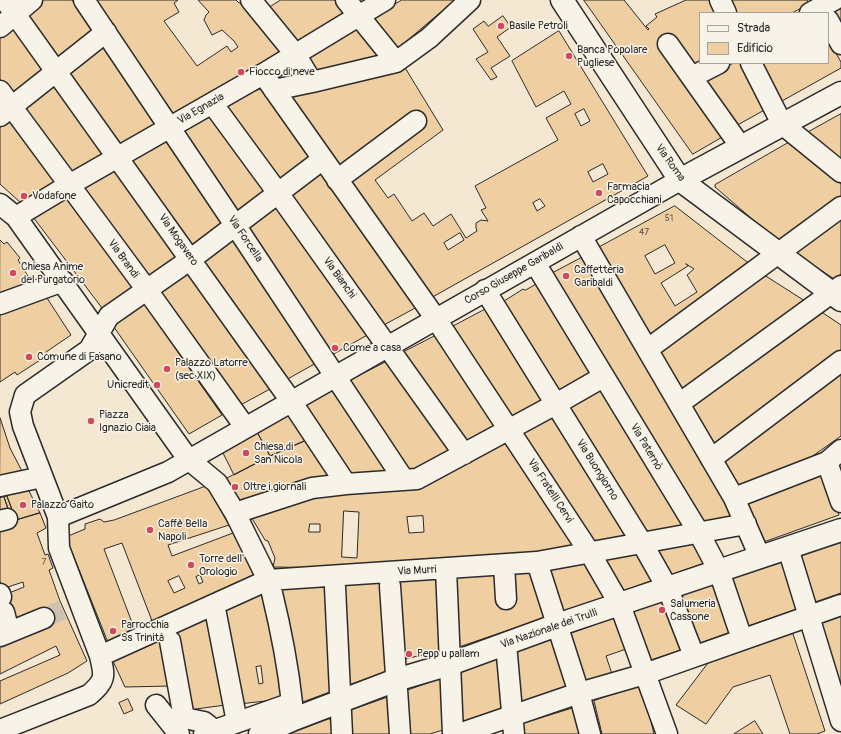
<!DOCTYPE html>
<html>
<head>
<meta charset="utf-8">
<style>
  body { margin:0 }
  #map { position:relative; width:841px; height:734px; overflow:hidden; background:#f5e8d3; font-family:Pangolin,sans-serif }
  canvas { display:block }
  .legend { position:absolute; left:699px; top:12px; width:130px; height:52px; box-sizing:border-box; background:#f7f3e8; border:1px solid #a5a39c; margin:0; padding:5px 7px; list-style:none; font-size:12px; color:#2b2b2b }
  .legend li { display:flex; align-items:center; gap:8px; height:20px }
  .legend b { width:20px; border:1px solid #a5a39c }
</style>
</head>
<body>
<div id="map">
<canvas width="841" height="734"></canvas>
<ul class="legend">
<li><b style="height:5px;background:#f7f3e8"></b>Strada</li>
<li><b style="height:11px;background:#efcea1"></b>Edificio</li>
</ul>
</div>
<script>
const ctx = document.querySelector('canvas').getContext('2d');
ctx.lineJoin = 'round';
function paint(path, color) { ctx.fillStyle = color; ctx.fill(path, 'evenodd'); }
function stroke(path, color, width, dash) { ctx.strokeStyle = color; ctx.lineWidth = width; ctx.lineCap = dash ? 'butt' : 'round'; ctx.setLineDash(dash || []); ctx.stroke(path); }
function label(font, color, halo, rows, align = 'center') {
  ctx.font = font + ' Pangolin,sans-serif'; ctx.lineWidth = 3; ctx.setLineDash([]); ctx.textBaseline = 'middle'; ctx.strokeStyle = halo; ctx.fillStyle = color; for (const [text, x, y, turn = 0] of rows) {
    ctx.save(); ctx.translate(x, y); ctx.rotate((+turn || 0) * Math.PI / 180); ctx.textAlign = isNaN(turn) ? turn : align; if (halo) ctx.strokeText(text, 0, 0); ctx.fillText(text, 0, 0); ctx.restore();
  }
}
const building = new Path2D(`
  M41,0H72L94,31L56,62L22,16Z
  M94,0H178L174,3L179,12L164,21L197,66L227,46L231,52L238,47L234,41L222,30L212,35L204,20L206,15L209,12L198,0H236L239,3L241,2L282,53L171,118Z
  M281,0H337L347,13L295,44L267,9Z
  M402,0H455L396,50L370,19Z
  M584,0H624L648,30L649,29L646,26L657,17L655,14L686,0H710L717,13H700V63L693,68L670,33L658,43L724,136L693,154Z
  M727,0H807L809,4L792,13H734Z
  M841,5V28L831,11Z
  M503,16L511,27L497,37L510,56L491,68L497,77L491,80L476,59L488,52L473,29L484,21L488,26Z
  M13,25L45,71L13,97L0,79V35Z
  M358,26L382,55L316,77L304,57Z
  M559,31L648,176L429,299L346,181L424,122L415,111L341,172L288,99L306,89L404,66L443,130L375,180L388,198L394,194L412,221L424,213L433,226L451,214L466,238L477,231L476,228V223L481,220L488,221L481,210L486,208L475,186L558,140L546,118L571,104L564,91L536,107L512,61ZM584,109L590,121L581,126L575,114ZM603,164L608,174L593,182L588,172ZM540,199L545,206L537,211L533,203ZM460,233L464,240L448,250L444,243Z
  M828,39L841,62V68L782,101L761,63H828Z
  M102,43L159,125L118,148L64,75Z
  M734,63H743L768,108L734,127L702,81Z
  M54,83L105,156L71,176L22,109Z
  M262,89L311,158L278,182L223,106L241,95Z
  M209,114L266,191L236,213L180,130Z
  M841,114V164L805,134Z
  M10,119L56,183L22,204L0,184V128Z
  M167,138L224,222L189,247L127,162Z
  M788,143L841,184V197L780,243L715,187V185Z
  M114,169L177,256L145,280L79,190Z
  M319,170L417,307L382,326L287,194Z
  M66,197L133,288L106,308H102L33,217Z
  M274,203L369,334L332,355L244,226Z
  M675,206L751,265L651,340L596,249ZM665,245L675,263L655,274L645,256ZM686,264L694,269L687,275L697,292L675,306L661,283L688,266Z
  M841,213V274L834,279L793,251Z
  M232,234L318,362L284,381L197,260Z
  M0,240L4,244L7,242L20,258L18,260L34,286L0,297Z
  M583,257L734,517L701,528L551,274Z
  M185,269L270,389L235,408L154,292Z
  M761,273L805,301L682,394L656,351Z
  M537,284L592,375L557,393L501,303L523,289L525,290Z
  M45,295L71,335L46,352L48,355L17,375L15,372L0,382V312Z
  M142,301L222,415L189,434L111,323Z
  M486,309L543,401L511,418L452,327Z
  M817,309L841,325V353L714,448L688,405Z
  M435,336L497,425L464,443L402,353Z
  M388,361L451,450L411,472L349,381Z
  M841,369V436L797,467L738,488L720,459Z
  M335,388L392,473L354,480L302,406Z
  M601,389L687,530L646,537L567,408Z
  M291,411L307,440L270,456L256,430Z
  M553,416L630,539L590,545L521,434Z
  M0,418L10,448L24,475L0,478Z
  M256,430L270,456L234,475L221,449Z
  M307,440L332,477L243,506L225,479L270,456Z
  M507,441L577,547L525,556L342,568L273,567L275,558L268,541L265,540L250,515L316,492L421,486ZM344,511L359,512L357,558L342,557ZM423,516L424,532L409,533L407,517ZM310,524H320V532H309Z
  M823,473L839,515L761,543L746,500Z
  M207,486L229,525L168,545L172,556L233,533L258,577L154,626L122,543L104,549L136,633L109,645L66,537L85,529V524L100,519L104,522L114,520ZM200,575L203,582L199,584L196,577ZM179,576L185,588L174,593L168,581Z
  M28,489L40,513L16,520L6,494Z
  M7,496L16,520L12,521L4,497Z
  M4,497L9,511L0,513V498Z
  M40,513L46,528L37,533L45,555L48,554L53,568L49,570L60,601L87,661L68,673L0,704V681L60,655L56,646L0,674V641L12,627L4,595L24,587L23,582L2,589L0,581V525Z
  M841,541V593L812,603L796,557Z
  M696,544L707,562L670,575L655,551Z
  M640,554L656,579L620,592L601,561Z
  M784,560L799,608L745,627L729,579Z
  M587,563L608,596L560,613L546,569Z
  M533,572L547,617L456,648L453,575L498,573L500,609L512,608V573Z
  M439,576L443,650L401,660L395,578Z
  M383,578L388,671L346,686L340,581Z
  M327,582L335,690L300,703L276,587Z
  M716,583L733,631L697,644L680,596Z
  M262,591L273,627L283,699L239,704L221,606ZM261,666L263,683L259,684L256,667Z
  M666,600L683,649L648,661L631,613Z
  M208,613L225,705L189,710L174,631Z
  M841,614V687L818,621Z
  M618,617L629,648L606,656L612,674L582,684L567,635Z
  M792,631L825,731L817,734H790L770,675L733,687L706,724L676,705L711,659Z
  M164,636L171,686L125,687L112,659Z
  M553,638L571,689L517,706L513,653Z
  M499,658L505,710L459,725L457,674Z
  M443,678L446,729L430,734H405L403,692Z
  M642,684L654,734H602L594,701Z
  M389,697L393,734H348L346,712Z
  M128,699L133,710L124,714L119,703Z
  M574,708L581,734H519L518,725Z
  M329,719L331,720L332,734H289Z
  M755,721L763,734H734Z`);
paint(building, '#efcea1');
stroke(building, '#2b2b2b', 1);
stroke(new Path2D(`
  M44,618L64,609`), '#cdc2b1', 20, [20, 10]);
const street = new Path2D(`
  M5,0L291,401L346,484
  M84,0L235,225L404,480
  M251,0L295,54L312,82L274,90
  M346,0L396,62
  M720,0L726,13
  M810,13L834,0
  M828,20L841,44
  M0,27L32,0
  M668,44L741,147
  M751,63L782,124L841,172
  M263,74L436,319L590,553L620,605L667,734
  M692,77L719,63
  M312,82L396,62L429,38L470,0
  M0,91L147,290L245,427
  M212,103L278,193L464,454
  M0,116L106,32
  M323,159L191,259L109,316L89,350L25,395L20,412L23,426L58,517L168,472L680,180
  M337,180L416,121
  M0,204L16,217L188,459L217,483L235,513L268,580
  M16,217L69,185L263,74L385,0
  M581,236L734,498L760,557
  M535,263L699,533L719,571L742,639
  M485,290L642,543L668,589L694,656
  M0,304L63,281
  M648,349L841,207
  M680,403L841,286
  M711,459L841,361
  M827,462L841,502
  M0,486L42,477
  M734,498L827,462L841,450
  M235,513L312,488L346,484L417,479L556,404L603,377
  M0,521L7,519
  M788,548L841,721
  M537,562L579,693L590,734
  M504,565L506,599
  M446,569L453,734
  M390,586L400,734
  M335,587L342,734
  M0,594L1,597
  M4,612L9,632
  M216,614L237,722
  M0,636L44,618
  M170,641L184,718L204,722L214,730
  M506,644L514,734
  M100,656L268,580L537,562L746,524
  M156,705L179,734
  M0,730L89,695C106,680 105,677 100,656L59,548L58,517
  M204,734L292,703C288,666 281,630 272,593
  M459,734L579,693L645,674L841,605`);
const secondary = new Path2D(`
  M562,0L680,180L841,300
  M680,180L841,93
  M260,734L294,719L396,680L450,664L557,625L841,530`);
stroke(street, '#2b2b2b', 23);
stroke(secondary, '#2b2b2b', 25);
stroke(street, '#f7f3e8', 20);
stroke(secondary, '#f7f3e8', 22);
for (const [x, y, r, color] of [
  [501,26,4,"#d1495b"],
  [569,56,4,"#d1495b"],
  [241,72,4,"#d1495b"],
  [599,193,4,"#d1495b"],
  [24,196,4,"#d1495b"],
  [13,273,4,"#d1495b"],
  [566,276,4,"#d1495b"],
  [335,348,4,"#d1495b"],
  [29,357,4,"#d1495b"],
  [167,369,4,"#d1495b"],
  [157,385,4,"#d1495b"],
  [91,421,4,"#d1495b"],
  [246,453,4,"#d1495b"],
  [235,487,4,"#d1495b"],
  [23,505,4,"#d1495b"],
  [150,530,4,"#d1495b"],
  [191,565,4,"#d1495b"],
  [662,610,4,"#d1495b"],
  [113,631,4,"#d1495b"],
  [409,654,4,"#d1495b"]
]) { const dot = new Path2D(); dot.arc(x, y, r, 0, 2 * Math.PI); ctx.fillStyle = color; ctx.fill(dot); stroke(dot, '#f7f3e8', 1.5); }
label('9px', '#5c5448', null, [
  ["51",669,219],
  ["47",644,233],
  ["7",44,563]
]);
label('11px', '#2b2b2b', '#f7f3e8', [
  ["Basile Petroli",509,26],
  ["Banca Popolare",577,50],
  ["Pugliese",577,63],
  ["Fiocco di neve",249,72],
  ["Farmacia",607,187],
  ["Capocchiani",607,200],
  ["Vodafone",32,196],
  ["Chiesa Anime",21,267],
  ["del Purgatorio",21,280],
  ["Caffetteria",574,270],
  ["Garibaldi",574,283],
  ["Come a casa",343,348],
  ["Comune di Fasano",37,357],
  ["Palazzo Latorre",175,363],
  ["(sec XIX)",175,376],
  ["Unicredit",149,385,"right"],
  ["Piazza",99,415],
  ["Ignazio Ciaia",99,428],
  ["Chiesa di",254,447],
  ["San Nicola",254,460],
  ["Oltre i giornali",243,487],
  ["Palazzo Gaito",31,505],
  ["Caffè Bella",158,524],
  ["Napoli",158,537],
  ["Torre dell'",199,559],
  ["Orologio",199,572],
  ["Salumeria",670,604],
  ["Cassone",670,617],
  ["Parrocchia",121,625],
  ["Ss Trinità",121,638],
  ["Pepp u pallam",417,654]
], 'left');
label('11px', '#2b2b2b', '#f7f3e8', [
  ["Via Egnazia",201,109,-30],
  ["Via Roma",670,163,54],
  ["Via Forcella",245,239,56],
  ["Via Mogavero",178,240,55],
  ["Via Brandi",123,259,54],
  ["Corso Giuseppe Garibaldi",514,274,-30],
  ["Via Bianchi",339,278,54],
  ["Via Paternò",646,447,59],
  ["Via Buongiorno",597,470,58],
  ["Via Fratelli Cervi",550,491,57],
  ["Via Murri",417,571,-3],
  ["Via Nazionale dei Trulli",549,629,-19]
]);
</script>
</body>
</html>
